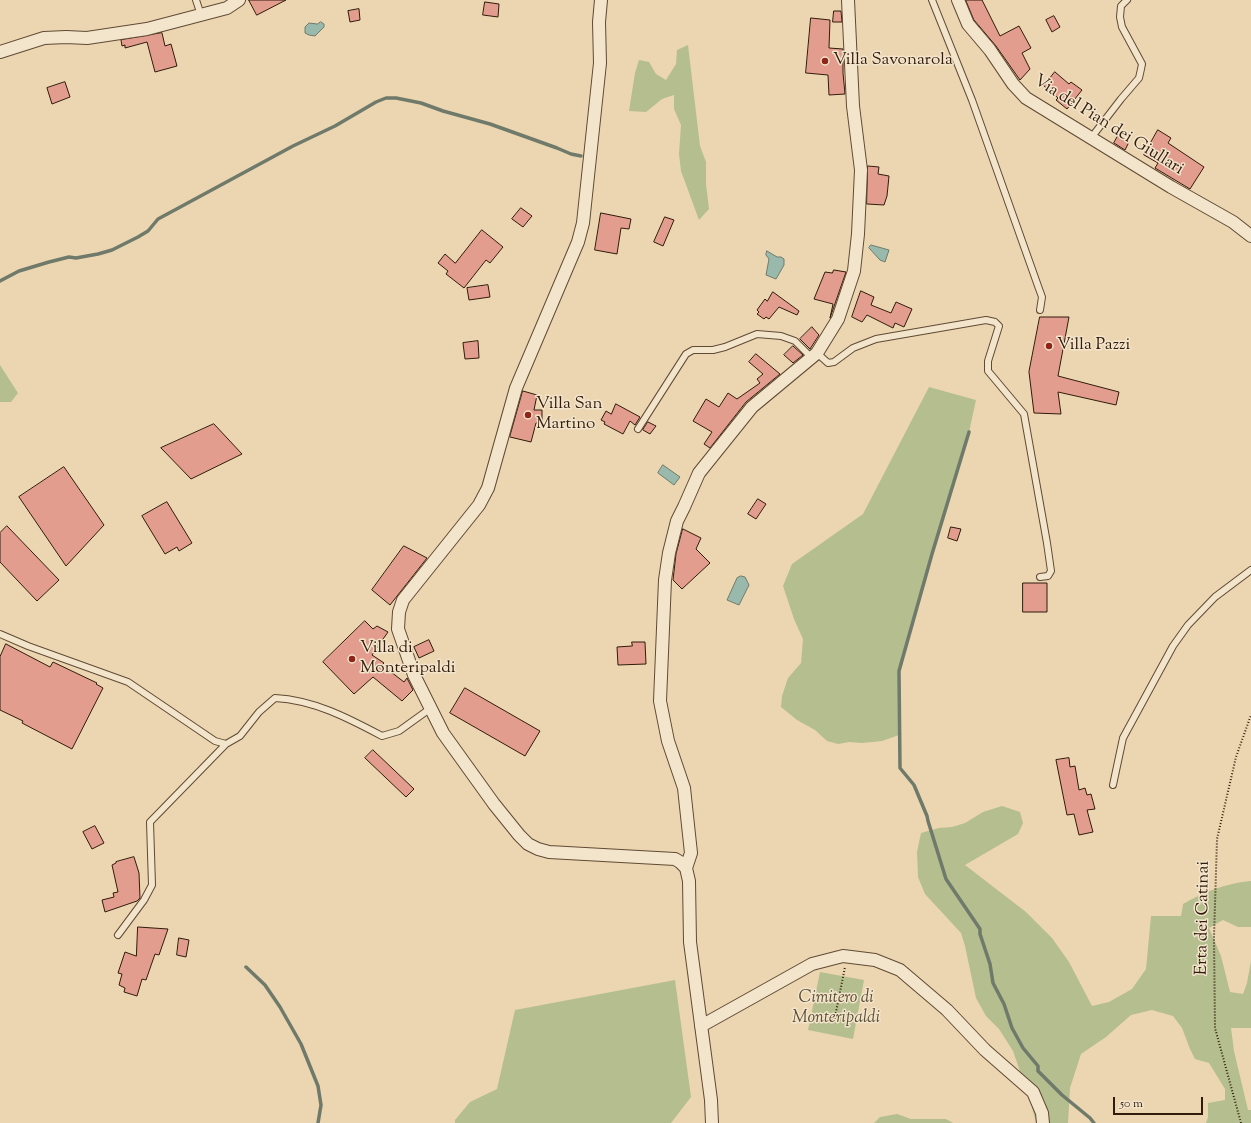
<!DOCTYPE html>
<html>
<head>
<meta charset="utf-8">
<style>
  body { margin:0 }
  #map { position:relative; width:1251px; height:1123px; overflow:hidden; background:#ecd6b1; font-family:"Sorts Mill Goudy",serif }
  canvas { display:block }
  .scale { position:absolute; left:1113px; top:1097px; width:90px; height:18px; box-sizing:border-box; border:2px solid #311b0a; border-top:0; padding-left:5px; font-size:12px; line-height:14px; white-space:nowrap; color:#311b0a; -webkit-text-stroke:3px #f3e4cc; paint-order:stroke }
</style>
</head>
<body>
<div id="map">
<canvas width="1251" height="1123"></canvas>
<div class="scale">50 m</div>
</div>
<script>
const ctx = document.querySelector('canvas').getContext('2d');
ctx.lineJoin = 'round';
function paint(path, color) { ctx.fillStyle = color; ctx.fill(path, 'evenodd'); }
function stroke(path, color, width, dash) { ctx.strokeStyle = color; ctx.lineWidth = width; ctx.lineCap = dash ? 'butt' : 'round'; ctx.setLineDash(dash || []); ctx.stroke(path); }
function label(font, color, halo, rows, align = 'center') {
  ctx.font = font + ' "Sorts Mill Goudy",serif'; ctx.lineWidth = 3; ctx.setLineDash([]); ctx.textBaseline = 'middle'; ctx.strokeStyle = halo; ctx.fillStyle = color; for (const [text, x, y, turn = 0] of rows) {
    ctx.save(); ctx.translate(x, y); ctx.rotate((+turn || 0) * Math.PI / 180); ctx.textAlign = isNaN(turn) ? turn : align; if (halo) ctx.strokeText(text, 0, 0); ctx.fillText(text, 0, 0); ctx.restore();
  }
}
paint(new Path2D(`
  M688,45L700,146L706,162V184L709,209L699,220L681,171L679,154L681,125L674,109V95L662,99L646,112L629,111L635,73L639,60L649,62L656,74L666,80L676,64L677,50Z
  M0,365L18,393L11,402H0Z
  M929,387L976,400L969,432L932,554L899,671V735L882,741L862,743L849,742L838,744L827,741L815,730L797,720L781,707L782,696L788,678L801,663L803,639L794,619L783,586L792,564L863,514Z
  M1002,806L1020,812L1023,823L1018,834L965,865L1026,912L1052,938L1069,962L1092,1006L1109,1002L1132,989L1146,969L1151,916H1181L1183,904C1203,892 1227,883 1251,881V927H1238L1223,920L1209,928L1221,956L1230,992L1243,994L1247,983L1251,961V1028H1231L1234,1051L1248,1110H1251V1123H1206L1208,1117V1103L1225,1100V1089L1209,1063L1195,1059L1190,1049L1182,1028L1173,1016L1152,1010L1131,1015L1106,1037L1081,1054L1070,1088L1068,1123H1036L1031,1103L1013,1051L999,1029L986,1016L976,998L965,946L961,933L925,894L918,877L917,852L921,833L939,828L952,827L965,823L983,812Z
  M820,972L864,980L853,1039L808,1030Z
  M675,980L691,1097L671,1123H455V1120L470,1102L497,1089L515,1010Z
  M897,1114L911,1119H946L953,1123H874L880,1117Z`), '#b4be8e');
const water = new Path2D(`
  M321,22L324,24V27L315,36L309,35L305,33V27L309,23L317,24Z
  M871,245L889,250L885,262L880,260L869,248Z
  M767,251L777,257H781L784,259V265L776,279L766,275L769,259L766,255Z
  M663,465L680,477L674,485L658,473Z
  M741,576L745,577L749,585L739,605L727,600L737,578Z`);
paint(water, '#99b9ac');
stroke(water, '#6f7a6b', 1);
stroke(new Path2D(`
  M0,281L19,271L49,262L69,257L76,258L98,254L112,250L138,237L148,231L158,219L184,205L293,146L335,126L376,102L386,98H396L421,103L443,111L490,124L557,148L571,154L581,156
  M969,432L932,554L899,671L900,768L914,785L927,816L928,821L946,879L980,929V934L990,964L993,983L1004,1004L1012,1028L1023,1048L1038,1066V1071L1062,1095L1090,1118L1094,1123
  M246,967L265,985L280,1007L301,1044L318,1086L321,1105L318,1123`), '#6f7a6b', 3.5);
const building = new Path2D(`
  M249,0H286L257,15Z
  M966,0H982L1000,36L1019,26L1031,48L1022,53L1030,69L1020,80L996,46L974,20Z
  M485,2L499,4L498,17L483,15Z
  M359,9L360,20L350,22L348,11Z
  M834,11H841L842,22H833Z
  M1054,16L1060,27L1052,32L1046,20Z
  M811,18L830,20L829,48L843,49V73L845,94L829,95L828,75L806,73Z
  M162,33L165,46L171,44L177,66L155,72L147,42L125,48V45L122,46L121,40Z
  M1055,72L1069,84L1071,82L1082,90L1067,109L1056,100L1058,98L1044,86Z
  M65,82L70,97L52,104L47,88Z
  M1158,130L1171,138L1168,143L1204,167L1190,189L1155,168L1158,163L1144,155Z
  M1118,136L1129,142L1125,150L1114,143Z
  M868,166L879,167L878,174L889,176L887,196L884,205L867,204Z
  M521,208L532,216L523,227L512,219Z
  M601,213L631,219L629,229L621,228L617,254L595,250Z
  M665,217L674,220L663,246L654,242Z
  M482,230L503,247L490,263L486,260L464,288L446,274L448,271L438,263L445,254L455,263Z
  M834,270L846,272L830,318L833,304L814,299L825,272L832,273Z
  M488,285L490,297L469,300L467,288Z
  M861,291L874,297L871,305L891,313L896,302L912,309L904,327L895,323L893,328L867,315L862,322L852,317Z
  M773,292L799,311L797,315L779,307L769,319L766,317L764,319L757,314L759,312L757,310L765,299L767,301Z
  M1040,317H1069L1058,376L1119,392L1116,405L1058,392L1061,414L1034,413L1029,372Z
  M812,327L819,335L810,349L800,339Z
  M478,341L479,358L465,359L463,343Z
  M793,346L803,355L793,363L784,355Z
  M756,354L780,374L746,402L710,448L704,444L712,432L693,421L706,399L719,407L728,393L737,399L760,383L757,379L763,374L749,362Z
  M523,391L537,395L534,410H542V423H536L531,442L510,437Z
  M616,404L640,417L635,425L630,421L623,434L604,424L605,422L601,420L606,411L611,414Z
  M648,422L656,426L650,434L643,430Z
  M214,424L242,454L191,479L161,448Z
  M64,467L104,525L66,566L19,497Z
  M758,499L766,504L756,519L748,514Z
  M167,502L192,543L179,551L177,547L165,554L142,516Z
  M7,526L59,580L37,601L0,562V533Z
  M951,527L961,529L957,541L948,538Z
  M683,529L701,538L696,549L710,563L682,589L673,580L676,554Z
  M404,546L427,558L390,605L372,590Z
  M1023,583H1047V612H1023Z
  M365,621L373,629L377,626L388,632L372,655L384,663L382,665L404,682L407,678L413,690L402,701L373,677L354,694L323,662Z
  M429,640L434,651L419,658L414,647Z
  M632,642H645L646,664L618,665L617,647L632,646Z
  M6,644L50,667L53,662L97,683L96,684L103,688L72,749L22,723L23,721L0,710V657Z
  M465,688L540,731L525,756L450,713Z
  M373,750L414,789L406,797L365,758Z
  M1069,758L1070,767L1075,766L1079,790L1085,788L1087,795L1091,794L1095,809L1087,810L1093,832L1079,835L1074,814L1067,815L1056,760Z
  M95,826L104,843L92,849L83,832Z
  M134,857L139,873L140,898L137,901L105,912L102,900L114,897L113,893L118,892L112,865L116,863V862Z
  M138,927L168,929L159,955L155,954L146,980L142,979L137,996L124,992L125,988L119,985L122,974L118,973L125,952L136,956Z
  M179,938L189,940L186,957L177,955Z`);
paint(building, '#e29d8e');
stroke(building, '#311b0a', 1);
const lane = new Path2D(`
  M196,0L201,15
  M932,0L972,100L1038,286L1042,297L1040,310
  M1091,138L1121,99L1139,78L1141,69L1142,64L1122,27L1120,17L1121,6L1127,0
  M817,353L828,363L834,362L853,348L876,339L986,320L995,322L999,326L988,361V371L1024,414L1047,543L1051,571L1048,576L1040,577
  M638,429L686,354L693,350H713L725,347L757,334L781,336L795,341L812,358
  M0,634L28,646L128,682L215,741L226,744L240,736L259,712L275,698C314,700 348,718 382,736L399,731L431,708
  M1113,785L1123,738L1173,646L1188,625L1215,597L1251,570
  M118,935L144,900L152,885L150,822L226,744`);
const street = new Path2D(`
  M601,0L599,22L600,63L583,223L578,242L516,388L488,488L479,505L403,600L399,612L398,629L414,675L443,733L494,804L519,835L528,844L538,849L549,852L675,859L680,862L686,868L689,881L690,942L711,1100L712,1123
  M958,0L968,24L990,50L1013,84L1026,98L1171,187L1233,222L1251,236
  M0,52L44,38L66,37L87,38L147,29L227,8L239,0
  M686,868L691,853L684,788L668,741L660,701L665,580L669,553L677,521L684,507L699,473L752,407L817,353L838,319L854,271L858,234L861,170L853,106L848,0
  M701,1026L812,964L843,956L875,960L900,970L947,1010L985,1050L1033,1092L1042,1113L1043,1123`);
stroke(lane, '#604a34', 8);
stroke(street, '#604a34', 14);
stroke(new Path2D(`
  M834,1022L845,967
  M1241,1123L1215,1028L1214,937L1217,839L1236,757L1251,715`), '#311b0a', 2, [1, 2]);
stroke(lane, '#f3e4cc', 6);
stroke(street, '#f3e4cc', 12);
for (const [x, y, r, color] of [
  [825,61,4,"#8f2418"],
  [1049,346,4,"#8f2418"],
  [528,415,4,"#8f2418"],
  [352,659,4,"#8f2418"]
]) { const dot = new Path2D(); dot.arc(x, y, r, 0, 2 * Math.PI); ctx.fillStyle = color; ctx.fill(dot); stroke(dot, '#f3e4cc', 1.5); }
label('17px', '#311b0a', '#f3e4cc', [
  ["Villa Savonarola",833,61],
  ["Villa Pazzi",1057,346],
  ["Villa San",536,405],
  ["Martino",536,425],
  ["Villa di",360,649],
  ["Monteripaldi",360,669]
], 'left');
label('17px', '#311b0a', '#f3e4cc', [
  ["Via del Pian dei Giullari",1108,126,32],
  ["Erta dei Catinai",1204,918,-89]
]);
label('italic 17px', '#584c32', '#f3e4cc', [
  ["Cimitero di",836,999],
  ["Monteripaldi",836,1019]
]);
</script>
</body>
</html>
